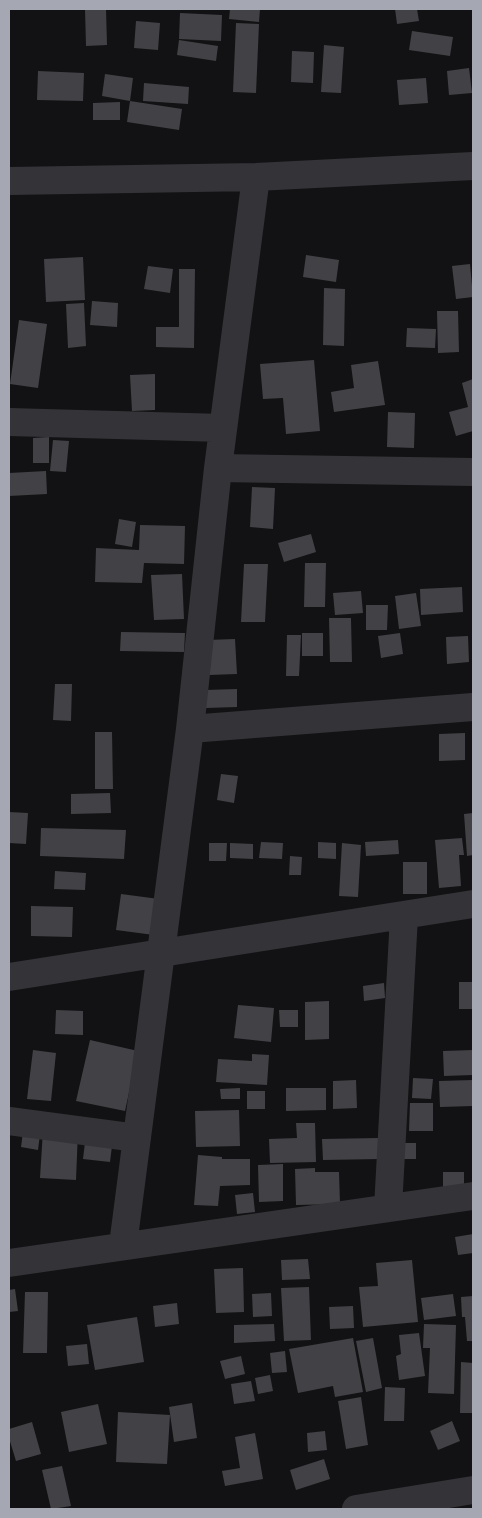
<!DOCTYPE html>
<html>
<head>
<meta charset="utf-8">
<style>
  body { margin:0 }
  #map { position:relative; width:482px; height:1518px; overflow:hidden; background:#121214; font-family:"Noto Sans",sans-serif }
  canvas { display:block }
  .frame { position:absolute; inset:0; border:10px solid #a5a7b3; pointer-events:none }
</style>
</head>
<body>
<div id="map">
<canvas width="482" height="1518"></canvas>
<div class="frame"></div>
</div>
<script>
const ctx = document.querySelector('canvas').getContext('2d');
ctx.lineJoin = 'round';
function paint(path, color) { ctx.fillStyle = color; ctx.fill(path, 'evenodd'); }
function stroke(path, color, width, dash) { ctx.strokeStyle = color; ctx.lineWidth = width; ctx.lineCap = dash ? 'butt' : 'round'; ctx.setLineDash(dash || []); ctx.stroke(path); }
paint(new Path2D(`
  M85,9H106L107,45L86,46Z
  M230,9H260L259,22L229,19Z
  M395,9H417L419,21L397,24Z
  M180,13L222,15L221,41L179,39Z
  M136,21L160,23L158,50L134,48Z
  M236,23L259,24L256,93L233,92Z
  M412,31L453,37L450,56L409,50Z
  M179,40L218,46L216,61L177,55Z
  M324,45L344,47L341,93L321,92Z
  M292,51L314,52L313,83L291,82Z
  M469,68L472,93L449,95L447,71Z
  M38,71L84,73L83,101L37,100Z
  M105,74L133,78L130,101L102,96Z
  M426,78L428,103L399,105L397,80Z
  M144,83L189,87L188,104L143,101Z
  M130,101L182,109L179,130L127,122Z
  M120,102V120H93V103Z
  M306,255L339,260L336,282L303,277Z
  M83,257L85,300L46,302L44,259Z
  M470,264L473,297L456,299L452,266Z
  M148,266L173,269L170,293L144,289Z
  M179,269H195L194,348L156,347V327H179Z
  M324,288L345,289L344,346L323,345Z
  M92,301L118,303L117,327L90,325Z
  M84,303L86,346L68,348L66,304Z
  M437,311H458L459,352L438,353Z
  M19,320L47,324L38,388L10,384Z
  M407,328L436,329L435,348L406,347Z
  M314,360L320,431L286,434L283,398L263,399L260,364Z
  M378,361L385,405L334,412L331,392L354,388L351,365Z
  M155,374V410L132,411L130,375Z
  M473,379V431L456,436L449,412L468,407L462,383Z
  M388,412L415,413L414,448L387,447Z
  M49,437V463H33V438Z
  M53,440L69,441L66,472L50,471Z
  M46,471L47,494L9,496V473Z
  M252,487L275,488L273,529L250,527Z
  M119,519L136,522L132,547L115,544Z
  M140,525L185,526L184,564L144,563L142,583L95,582L96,548L139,550Z
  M311,534L316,552L284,562L278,543Z
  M305,563H326L325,607H304Z
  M244,564H268L265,622H241Z
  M182,574L184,619L154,620L151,575Z
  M462,587L463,612L421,615L420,589Z
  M361,591L363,613L335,615L333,593Z
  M416,593L421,626L399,629L395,596Z
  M366,605H388L387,630H366Z
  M329,618H351L352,662H330Z
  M121,632L185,633L184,652L120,651Z
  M302,633H323V656H302Z
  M400,633L403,654L381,658L378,636Z
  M287,635H301L299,676H286Z
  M468,636L469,662L447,664L446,637Z
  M235,639L237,674L209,675L207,640Z
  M55,684H72L71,721L53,720Z
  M237,689V707L206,708L205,690Z
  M95,732H112L113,789H95Z
  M465,733V760L439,761V734Z
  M221,774L238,776L234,803L217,800Z
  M110,793L111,813L71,814V794Z
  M9,812L28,813L26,844L9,843Z
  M473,813V855L467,856L464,814Z
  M41,828L126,830L124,859L40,856Z
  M462,838L464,855H459L461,886L439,888L435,840Z
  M398,840L399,854L366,856L365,842Z
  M261,842L283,843L282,859L259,858Z
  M318,842L336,843V859L318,858Z
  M209,843H227L226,861H209Z
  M230,843L253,844V859L230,858Z
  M342,843L361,845L358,897L339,896Z
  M290,856L302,857L301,875H289Z
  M403,862H427V894H403Z
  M55,871L86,873L85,890L54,889Z
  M121,894L159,899L154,935L116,930Z
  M31,906L73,907L72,937L31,936Z
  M459,982H473V1009H459Z
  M384,983L385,998L364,1001L363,986Z
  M329,1001V1039L305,1040V1002Z
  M238,1005L274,1008L271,1042L234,1038Z
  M56,1010L83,1011V1035L55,1034Z
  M279,1010H298V1027H280Z
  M90,1040L138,1051L125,1111L76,1101Z
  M33,1050L56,1053L51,1101L27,1099Z
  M473,1050V1075L444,1076L443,1051Z
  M252,1054L269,1055L267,1085L216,1082L218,1059L252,1061Z
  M413,1078L433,1079L431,1099L412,1098Z
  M356,1080L357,1108L333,1109V1081Z
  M473,1080V1106L440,1107L439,1081Z
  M240,1088V1099H221L220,1089Z
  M286,1088H326V1110L286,1111Z
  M247,1091H265V1109H247Z
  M410,1103H433V1131H409Z
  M239,1110L240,1146L196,1147L195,1111Z
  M296,1123H315L316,1162L270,1163L269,1139L297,1138Z
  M24,1124L41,1126L38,1150L21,1147Z
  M43,1130L78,1131L76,1180L40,1178Z
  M86,1134L113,1138L110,1162L83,1159Z
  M379,1138L380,1159L323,1160L322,1139Z
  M400,1143H416V1159H400Z
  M198,1155L222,1157V1159H250V1185L220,1186L218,1206L194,1205Z
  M283,1164V1201L259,1202L258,1165Z
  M315,1168V1172H339L340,1204L296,1205L295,1169Z
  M443,1172H464V1191L443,1192Z
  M253,1193L255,1212L237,1214L235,1195Z
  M473,1234V1253L458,1255L455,1237Z
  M308,1259L310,1279L282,1280L281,1260Z
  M412,1260L418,1322L363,1327L359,1287L378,1286L376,1263Z
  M243,1268L244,1312L216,1313L214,1269Z
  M309,1287L311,1340L284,1341L281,1288Z
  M15,1289L18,1311L9,1312V1290Z
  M25,1292H48L47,1353H23Z
  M271,1293L272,1316L253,1317L252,1294Z
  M453,1294L456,1316L424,1320L421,1298Z
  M473,1296V1341H467L465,1317H462L461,1297Z
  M177,1303L179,1324L155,1327L153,1306Z
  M353,1306L354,1328L330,1329L329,1307Z
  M137,1317L144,1362L95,1370L87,1325Z
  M274,1324L275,1341L234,1343V1325Z
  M424,1324L456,1325L454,1394L428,1393L430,1348H423Z
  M419,1333L425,1376L399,1380L396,1356L401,1354L399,1335Z
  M353,1338L363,1392L335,1397L333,1386L298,1393L289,1349Z
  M373,1338L382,1388L366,1392L356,1341Z
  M87,1344L89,1364L68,1366L66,1346Z
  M285,1351L287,1372L272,1373L270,1353Z
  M241,1356L245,1374L225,1379L220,1361Z
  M461,1362L473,1363V1413H460Z
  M270,1375L273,1391L258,1394L255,1378Z
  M251,1381L255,1401L234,1404L231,1384Z
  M385,1387L405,1388L404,1421H384Z
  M361,1397L368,1445L346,1449L338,1401Z
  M192,1403L197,1438L174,1442L169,1407Z
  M98,1404L107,1444L69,1452L61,1412Z
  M118,1412L170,1415L167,1464L116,1462Z
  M452,1421L460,1441L438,1450L430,1431Z
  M32,1422L41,1454L16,1461L9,1438V1429Z
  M325,1431L327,1450L308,1452L307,1433Z
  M255,1433L263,1479L225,1486L222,1471L240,1468L235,1437Z
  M324,1459L330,1479L296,1490L290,1470Z
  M62,1466L71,1506L51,1509L42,1470Z`), '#424246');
stroke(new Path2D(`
  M9,181L256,177L473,166
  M9,422L223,428
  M218,468L473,472
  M190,729L473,707
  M9,977L473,904
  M9,1121L137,1138
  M388,1208L404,916
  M123,1245L190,729L218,468L256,177
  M9,1263L473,1196
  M356,1509L473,1490`), '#343438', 28);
</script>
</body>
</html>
